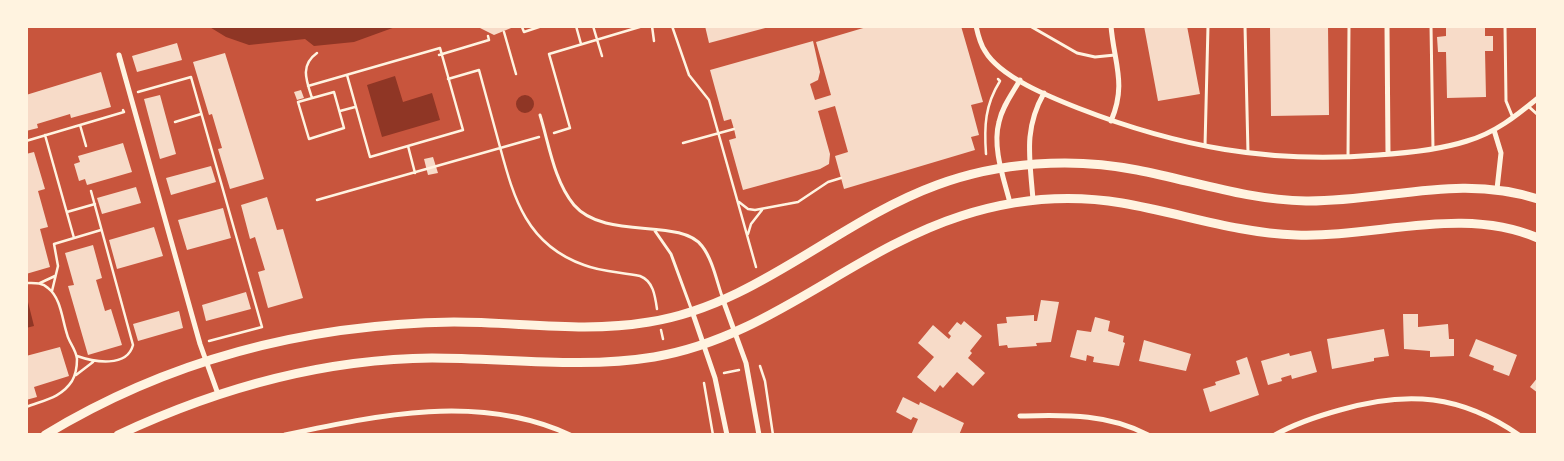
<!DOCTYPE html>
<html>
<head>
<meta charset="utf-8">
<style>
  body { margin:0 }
  #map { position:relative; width:1564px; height:461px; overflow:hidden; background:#c8553d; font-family:Rubik,sans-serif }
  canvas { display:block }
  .frame { position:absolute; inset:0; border:28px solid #fff3e0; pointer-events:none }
</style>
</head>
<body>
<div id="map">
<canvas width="1564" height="461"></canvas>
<div class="frame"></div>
</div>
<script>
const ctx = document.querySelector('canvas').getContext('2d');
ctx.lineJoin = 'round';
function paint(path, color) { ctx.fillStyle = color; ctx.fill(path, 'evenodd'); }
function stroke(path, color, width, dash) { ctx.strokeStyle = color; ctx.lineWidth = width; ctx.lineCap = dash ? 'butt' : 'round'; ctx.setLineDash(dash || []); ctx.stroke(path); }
paint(new Path2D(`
  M208,26H398L354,42L314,46L305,39L249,45L226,37Z
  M395,76L403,102L432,93L440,120L382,137L367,85Z
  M516 104a9 9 0 1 1 18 0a9 9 0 1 1-18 0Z
  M27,298L34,326L26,328V299Z`), '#8f3625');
paint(new Path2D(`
  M476,26H516L494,35Z
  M705,26H768L769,27L709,43Z
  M870,26H961L983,102L971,105L979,135L971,137L975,150L844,189L835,156L848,152L835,106L818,111L830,154L829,164L820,169L743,190L729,140L736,138L734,129L731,119L724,121L710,70L813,41L820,72L818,80L810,84L815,100L831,95L816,42Z
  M1144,26H1187L1200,94L1158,101Z
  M1270,26H1328L1329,115L1271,116Z
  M1446,26H1485V36H1493V51H1485L1486,97L1447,98L1446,52H1438L1437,37L1446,36Z
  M177,43L182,60L137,72L132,56Z
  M225,53L264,179L230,189L218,149L222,148L212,114L209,115L193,62Z
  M101,72L111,107L71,118L70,114L37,124L38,128L26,131V95Z
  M301,90L304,98L297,100L294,92Z
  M160,95L176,154L160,159L144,99Z
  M123,143L132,172L87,185L85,179L79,181L74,164L80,162L78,156Z
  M34,152L45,189L38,191L48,227L40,229L50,267L26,274V154Z
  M433,157L438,173L428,175L424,159Z
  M211,166L216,182L171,195L166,178Z
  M136,187L141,203L102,214L97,198Z
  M267,197L277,230L283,229L303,298L268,308L258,272L265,270L255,237L250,239L241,205Z
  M223,208L231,238L187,250L178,220Z
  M154,227L163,256L117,269L109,240Z
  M93,245L102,278L96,280L105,311L111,309L122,345L88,355L68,286L74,285L65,253Z
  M246,292L251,309L206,321L202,305Z
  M1041,300L1059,302L1051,342L1036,343L1037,346L1008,348L1007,345L999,346L997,324L1007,323L1006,317L1034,315V321H1037Z
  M179,311L183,328L138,341L133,324Z
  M1403,314H1418V327L1448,324L1449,339H1454V356L1430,357V351L1404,349Z
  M1095,317L1110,321L1108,331L1124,336L1123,342L1125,343L1119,366L1093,362L1094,357L1087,355L1086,361L1070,357L1077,330L1091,332Z
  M964,321L982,336L970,351L972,353L968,358L985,373L973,386L957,372L943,388L940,385L935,392L917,377L934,357L918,343L933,325L949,339L951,336L948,333L957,322L961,325Z
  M1384,329L1389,356L1374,358V361L1332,369L1327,339Z
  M1476,339L1517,355L1509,376L1493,370L1494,366L1469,356Z
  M1144,340L1191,354L1186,371L1139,361Z
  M60,347L69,376L34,387L37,397L26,400V356Z
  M1311,351L1317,372L1292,379L1291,375L1281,378L1282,381L1268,385L1261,361L1289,353L1290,356Z
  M1247,357L1259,395L1210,412L1203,389L1216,385L1215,382L1240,374L1236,361Z
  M1538,377V393L1530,387Z
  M903,397L919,405L920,402L964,423L959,435H911L918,419L913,417L911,420L896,412Z`), '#f7dbc8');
stroke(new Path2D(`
  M576,26L581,44
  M593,26L602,56
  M652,26L654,41
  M672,26L689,75L709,100L756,267
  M522,27L524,32L542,26
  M504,32L516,74
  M439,55L489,40L488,36
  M448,79L479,70C486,96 493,121 500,147C514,199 527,245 584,265C602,272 621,272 640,276C653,281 655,295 657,309
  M308,86L440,48L463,130L370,157L347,75
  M138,92L191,77L262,327L209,341
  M334,92L344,128L309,139L298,102Z
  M312,98C306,80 300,65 317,53
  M340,111L355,107
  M175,122L201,114
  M80,125L86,146
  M554,133L570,128L549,54L643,26
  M45,135L74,238
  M26,141L124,112L123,110
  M683,143L734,129
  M408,146L415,173
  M986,154C984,126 985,105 1000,81L998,79
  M317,200L539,137
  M739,202L748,209L755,210L798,202L828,182L841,178
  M67,212L95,204
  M748,234L751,224L762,210
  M26,283C34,283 42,282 48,288C61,298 62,319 67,334C69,343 76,349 77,359C77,366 76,374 72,381C61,398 44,400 26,407
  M40,283L55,276
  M52,291L58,266L54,244L101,230
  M661,330L663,339
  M77,356C94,362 127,368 133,345L91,191
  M760,366L765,381L773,435
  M724,373L739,370
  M76,375L93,362
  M704,383L713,435`), '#fff3e0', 2.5);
stroke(new Path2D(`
  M1030,26L1077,53L1095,57L1115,55
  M1245,26L1248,153
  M1431,26L1433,149
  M1505,26L1506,101L1513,118
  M1528,106L1538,115
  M540,115C549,144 554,181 574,205C605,241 680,217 702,246C713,260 717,283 723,299
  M1205,146L1208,26
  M1348,157L1349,26
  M655,231L671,254L692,311`), '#fff3e0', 3);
stroke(new Path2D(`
  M976,26C978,35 980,44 985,51C1000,77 1050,97 1078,108C1178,147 1270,164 1378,155C1408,153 1439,150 1467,141C1495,133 1516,116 1538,98
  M1387,26L1388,154
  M119,55L200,344L218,394
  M1111,121C1127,84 1114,63 1111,26
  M1494,130L1501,153L1497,189
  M1033,200C1030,159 1023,130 1044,93
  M1010,203C1004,179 992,148 999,122C1002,107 1012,94 1020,80
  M723,300L746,363L759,435
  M692,311L715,378L727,435
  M1020,416C1064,415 1108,413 1148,435
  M285,435C378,415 480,393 570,435
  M1275,435C1296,423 1318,416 1340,410C1408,390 1461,395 1519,435`), '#fff3e0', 5);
stroke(new Path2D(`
  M45,435C170,359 309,324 454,322C519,322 585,333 649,322C757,305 836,222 937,185C999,162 1072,157 1137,170C1194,181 1247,200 1306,201C1385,202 1459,173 1538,199
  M118,435C216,389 322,359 432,358C505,358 581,369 654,357C769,338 852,251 961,216C1013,199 1068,194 1122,203C1181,213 1236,233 1296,235C1376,238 1461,205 1538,238`), '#fff3e0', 9);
</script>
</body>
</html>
